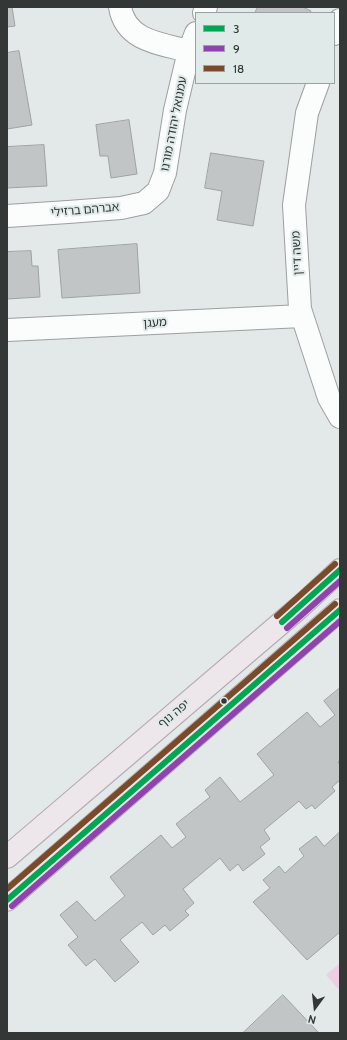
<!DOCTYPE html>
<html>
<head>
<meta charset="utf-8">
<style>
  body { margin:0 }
  #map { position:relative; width:347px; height:1040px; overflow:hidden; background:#e3e8e8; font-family:Cabin,sans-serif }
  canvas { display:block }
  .frame { position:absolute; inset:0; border:8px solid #333837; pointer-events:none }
  .legend { position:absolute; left:195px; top:12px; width:140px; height:72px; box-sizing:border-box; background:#e0ebe9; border:1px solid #9ba3a2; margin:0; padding:5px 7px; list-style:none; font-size:12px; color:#333837 }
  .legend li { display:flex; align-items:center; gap:8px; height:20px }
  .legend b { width:20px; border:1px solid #9ba3a2 }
  .north { position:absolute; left:295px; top:988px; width:40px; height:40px; -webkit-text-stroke:3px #e0ebe9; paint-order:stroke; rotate:195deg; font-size:11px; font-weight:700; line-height:16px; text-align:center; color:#333837 }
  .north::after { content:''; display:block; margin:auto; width:14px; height:18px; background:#333837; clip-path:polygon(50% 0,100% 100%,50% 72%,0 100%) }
</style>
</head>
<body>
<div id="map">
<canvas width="347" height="1040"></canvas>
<div class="frame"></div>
<ul class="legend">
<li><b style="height:5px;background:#00a651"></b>3</li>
<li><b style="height:5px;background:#8e44ad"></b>9</li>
<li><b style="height:5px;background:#7a4b2a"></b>18</li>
</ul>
<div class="north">N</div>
</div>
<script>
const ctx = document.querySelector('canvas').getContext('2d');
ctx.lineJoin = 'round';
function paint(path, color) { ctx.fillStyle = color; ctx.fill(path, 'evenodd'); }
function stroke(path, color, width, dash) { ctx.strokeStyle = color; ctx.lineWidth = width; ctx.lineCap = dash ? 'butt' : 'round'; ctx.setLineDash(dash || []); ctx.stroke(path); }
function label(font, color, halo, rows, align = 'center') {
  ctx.font = font + ' Cabin,"Noto Sans Hebrew",sans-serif'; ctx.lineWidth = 4; ctx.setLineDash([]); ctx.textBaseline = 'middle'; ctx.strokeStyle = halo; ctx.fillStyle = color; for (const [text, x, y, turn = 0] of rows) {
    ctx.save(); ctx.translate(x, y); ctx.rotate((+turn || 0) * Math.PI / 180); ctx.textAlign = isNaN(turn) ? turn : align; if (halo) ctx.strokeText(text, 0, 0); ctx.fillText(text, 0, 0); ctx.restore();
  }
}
paint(new Path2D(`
  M340,963V991L326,975Z`), '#efcee3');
const building = new Path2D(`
  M7,7H12L15,26L7,27Z
  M258,7H303L311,11L310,13H255Z
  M19,51L32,125L7,129V53Z
  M129,120L137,174L111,178L108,156H100L96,125Z
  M44,145L47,186L7,188V147Z
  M211,153L264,161L253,226L217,220L222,191L205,188Z
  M137,244L140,293L62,298L58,250Z
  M31,251L32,266H38L40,297L7,299V252Z
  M340,688V760L338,762L340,765V780L332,787L335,791L315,809L312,805L306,809L299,801L264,830L270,839L260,847L265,854L243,871L238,864L230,871L220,858L183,889L194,903L185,911L189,915L170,931L165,925L153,935L142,922L120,940L139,962L115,982L95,959L86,966L68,945L78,937L60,915L77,901L95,921L125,896L110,877L161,835L172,848L186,837L176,824L210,797L205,790L220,777L240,802L274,775L257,754L307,712L320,727L335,715L324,701Z
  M340,832V932L307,960L253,902L270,888L263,880L279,866L285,873L304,856L299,849L316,836L324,846Z
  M283,995L319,1033H243Z`);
paint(building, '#c1c5c5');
stroke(building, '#9ea2a2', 1);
const minor = new Path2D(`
  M120,7C126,44 167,44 196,53
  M204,13L206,7
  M334,34L340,20
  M318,83L307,113L294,205L300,309L329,398L340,417
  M7,216L68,212L121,208L144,203L158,191L165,173L175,110L189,51L196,33
  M7,330L302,316`);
const major = new Path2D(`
  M7,857L301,606L340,570
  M7,900L340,610`);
stroke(minor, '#9ca09f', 24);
stroke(major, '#b4a9b2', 24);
stroke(minor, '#fbfcfc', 22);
stroke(major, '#ede6eb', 22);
stroke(new Path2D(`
  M282,622L340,570
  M7,900L340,610`), '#00a651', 6);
stroke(new Path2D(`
  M287,628L340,581
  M12,906L340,621`), '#8e44ad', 6);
stroke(new Path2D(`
  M277,616L335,564
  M7,889L335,604`), '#7a4b2a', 6);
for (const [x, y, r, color] of [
  [224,701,3.5,"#333837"]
]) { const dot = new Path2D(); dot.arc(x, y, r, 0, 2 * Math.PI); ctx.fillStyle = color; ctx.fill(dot); stroke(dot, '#e0ebe9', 1.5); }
label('12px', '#333837', '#e0ebe9', [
  ["עמנואל יהודה מורנו",174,124,-79],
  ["אברהם ברזילי",85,210,-5],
  ["משה דיין",297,253,-93],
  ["מעגן",155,323,-3],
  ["יפה נוף",174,714,-40]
]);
</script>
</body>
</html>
